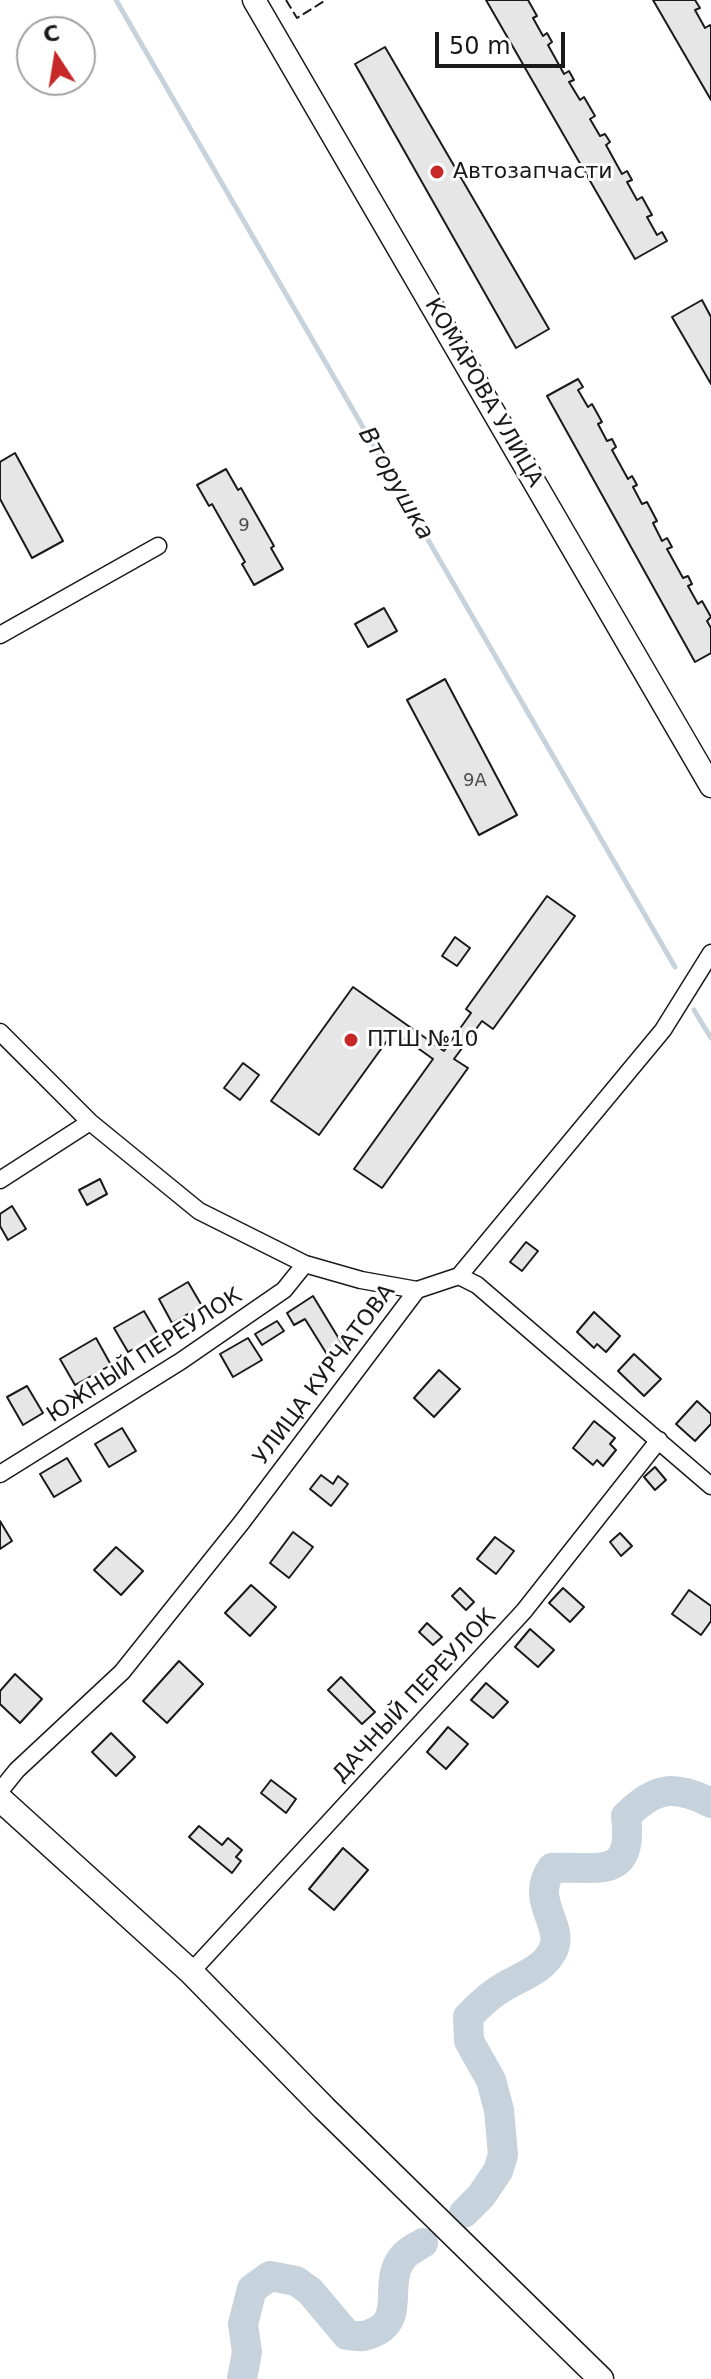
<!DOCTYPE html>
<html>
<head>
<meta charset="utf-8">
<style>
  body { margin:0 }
  #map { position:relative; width:711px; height:2379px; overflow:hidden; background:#fff; font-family:"DejaVu Sans",sans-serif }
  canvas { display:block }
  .north { position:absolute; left:16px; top:16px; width:80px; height:80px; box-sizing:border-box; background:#fff; border:2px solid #a3a3a3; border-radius:50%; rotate:348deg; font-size:22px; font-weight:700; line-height:32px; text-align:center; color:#1a1a1a }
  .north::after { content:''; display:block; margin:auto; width:28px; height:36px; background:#c62828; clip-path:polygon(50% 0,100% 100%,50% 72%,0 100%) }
  .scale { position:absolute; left:435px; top:32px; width:130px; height:36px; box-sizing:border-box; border:4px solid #1a1a1a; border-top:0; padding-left:10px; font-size:24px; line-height:28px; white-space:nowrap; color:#1a1a1a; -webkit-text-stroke:6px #fff; paint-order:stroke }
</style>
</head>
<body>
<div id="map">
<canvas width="711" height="2379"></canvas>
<div class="north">С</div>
<div class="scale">50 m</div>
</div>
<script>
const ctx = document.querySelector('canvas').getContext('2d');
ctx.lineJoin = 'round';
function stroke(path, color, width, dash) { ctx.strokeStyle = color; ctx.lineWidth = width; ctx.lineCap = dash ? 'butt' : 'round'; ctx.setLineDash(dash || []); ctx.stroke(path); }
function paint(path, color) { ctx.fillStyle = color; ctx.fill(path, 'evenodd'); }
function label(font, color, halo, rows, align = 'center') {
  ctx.font = font + ' "DejaVu Sans",sans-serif'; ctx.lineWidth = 6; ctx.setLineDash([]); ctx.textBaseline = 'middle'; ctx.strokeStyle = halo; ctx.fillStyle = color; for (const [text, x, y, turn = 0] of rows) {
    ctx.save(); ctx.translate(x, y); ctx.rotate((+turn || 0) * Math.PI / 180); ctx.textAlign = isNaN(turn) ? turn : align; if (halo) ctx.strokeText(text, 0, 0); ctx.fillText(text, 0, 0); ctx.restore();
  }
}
stroke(new Path2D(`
  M116,0L675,967
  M694,1010L711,1038`), '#c6d2dc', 5);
stroke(new Path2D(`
  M464,2213L481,2196L498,2171L503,2155L499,2110L491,2080L469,2041L468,2017C480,2004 492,1993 507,1985C523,1976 543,1969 552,1952C567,1926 528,1902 552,1868C596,1865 634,1883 626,1816C655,1787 674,1784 711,1803
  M242,2379L247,2352L243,2324L252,2289L270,2276L296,2281L310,2291L347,2335C360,2337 365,2337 377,2331C403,2318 386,2285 399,2263C405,2252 413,2249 423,2243`), '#c6d2dc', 30);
const building = new Path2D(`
  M486,0H528L537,16L533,18L543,36L547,33L552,42L548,45L564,74L569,71L574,80L569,82L580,100L584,97L595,116L590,119L600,136L605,134L610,142L606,145L622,174L627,171L632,180L627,182L637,200L642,197L652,215L647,217L657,235L662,232L667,241L635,259Z
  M653,0H695L700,8L695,10L705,28L710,25L711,28V100Z
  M385,47L549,329L516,348L355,64Z
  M702,300L711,317V384L672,317Z
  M578,379L583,387L578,390L588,407L592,404L602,422L598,424L607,441L612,439L616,447L612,450L628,479L632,476L637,485L633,487L642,504L647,502L657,521L653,523L662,541L667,538L672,547L667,549L683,578L688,576L692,584L688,586L698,604L702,601L711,617L707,621L711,628V653L695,662L547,396Z
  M15,453L63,541L32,558L0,499V462Z
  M226,469L238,490L241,488L274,546L271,548L283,569L254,585L242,564L245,562L212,504L209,506L197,485Z
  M384,608L397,631L368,647L355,624Z
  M445,679L517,815L479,835L407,700Z
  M547,896L575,916L493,1029L482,1021L454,1059L468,1068L382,1188L354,1169L433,1059L394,1031L319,1135L271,1101L353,987L444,1051L471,1013L466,1009Z
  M455,937L470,948L457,966L442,956Z
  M243,1063L259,1075L240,1100L224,1088Z
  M100,1179L107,1194L87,1205L79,1190Z
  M12,1206L26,1229L8,1240L0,1226V1214Z
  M526,1242L538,1251L522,1271L510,1262Z
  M188,1282L202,1306L172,1323L159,1299Z
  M313,1296L344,1347L328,1356L305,1319L294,1325L287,1313Z
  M144,1311L158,1335L128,1352L114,1328Z
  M594,1312L620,1336L606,1352L597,1344L594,1348L577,1332Z
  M277,1321L284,1331L262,1345L255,1334Z
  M96,1338L111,1365L75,1385L60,1359Z
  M248,1338L262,1360L233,1377L220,1354Z
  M634,1354L661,1379L644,1396L618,1371Z
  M439,1370L460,1389L434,1417L414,1398Z
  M27,1386L43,1413L23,1425L7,1397Z
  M697,1401L711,1414V1424L695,1441L676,1424Z
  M594,1421L615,1438L610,1444L616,1450L603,1466L597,1460L593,1465L573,1448Z
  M122,1428L136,1451L109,1467L95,1444Z
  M67,1458L81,1481L54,1497L40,1474Z
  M655,1467L666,1480L655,1490L644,1477Z
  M321,1475L333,1484L338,1476L348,1484L331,1506L310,1489Z
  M0,1521L12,1541L0,1549Z
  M293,1532L313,1547L289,1578L270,1563Z
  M620,1533L632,1546L621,1556L610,1542Z
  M495,1537L514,1551L496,1574L477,1559Z
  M116,1547L143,1571L121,1595L94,1570Z
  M251,1585L276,1607L250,1636L225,1613Z
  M460,1588L474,1602L466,1610L452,1596Z
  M563,1588L584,1607L570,1622L549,1603Z
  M689,1590L711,1606V1621L701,1635L672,1614Z
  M427,1623L442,1637L433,1645L419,1632Z
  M530,1629L554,1650L538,1667L515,1647Z
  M179,1661L203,1684L167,1723L143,1701Z
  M15,1674L42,1699L20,1723L0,1704V1691Z
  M341,1677L375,1712L362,1724L328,1690Z
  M486,1683L508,1702L493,1718L471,1700Z
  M448,1727L468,1744L446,1769L427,1752Z
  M111,1733L135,1757L116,1776L92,1752Z
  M271,1780L296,1799L286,1813L261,1793Z
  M199,1826L222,1845L228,1838L242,1850L236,1857L241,1861L232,1873L189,1837Z
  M343,1848L368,1870L334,1910L309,1889Z`);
paint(building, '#e6e6e6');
stroke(building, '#1a1a1a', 2);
const street = new Path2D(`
  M0,635L158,546
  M0,1032L90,1122L199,1211L305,1264L361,1280L417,1290
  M0,1180L90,1122
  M459,1276L477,1285L711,1486
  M0,1474L181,1361L284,1290L305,1264
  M0,1791L17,1770L122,1672L242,1522L417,1290L459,1276L663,1030L711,953
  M191,1972L524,1611L659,1440`);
const secondary = new Path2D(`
  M254,0L711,786`);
const primary = new Path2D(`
  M0,1799L191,1972L324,2108L601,2379`);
stroke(street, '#1a1a1a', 19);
stroke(secondary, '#1a1a1a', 25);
stroke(primary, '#1a1a1a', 27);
stroke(street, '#fff', 16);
stroke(secondary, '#fff', 22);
stroke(primary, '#fff', 24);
stroke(new Path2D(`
  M286,0L297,18L326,0`), '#1a1a1a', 2, [10, 4]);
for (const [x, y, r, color] of [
  [437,172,8,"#c62828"],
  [351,1040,8,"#c62828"]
]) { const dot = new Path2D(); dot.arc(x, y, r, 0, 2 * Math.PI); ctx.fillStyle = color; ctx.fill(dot); stroke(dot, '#fff', 3); }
label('18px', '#4d4d4d', null, [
  ["9",244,526],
  ["9А",475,781]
]);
label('22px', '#1a1a1a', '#fff', [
  ["Автозапчасти",453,172],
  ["ПТШ №10",367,1040]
], 'left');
label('22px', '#1a1a1a', '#fff', [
  ["КОМАРОВА УЛИЦА",483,393,60],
  ["ЮЖНЫЙ ПЕРЕУЛОК",145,1356,-33],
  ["УЛИЦА КУРЧАТОВА",325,1375,-53],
  ["ДАЧНЫЙ ПЕРЕУЛОК",415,1696,-47]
]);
label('italic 24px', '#1a1a1a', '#fff', [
  ["Вторушка",395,484,60]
]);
</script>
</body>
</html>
